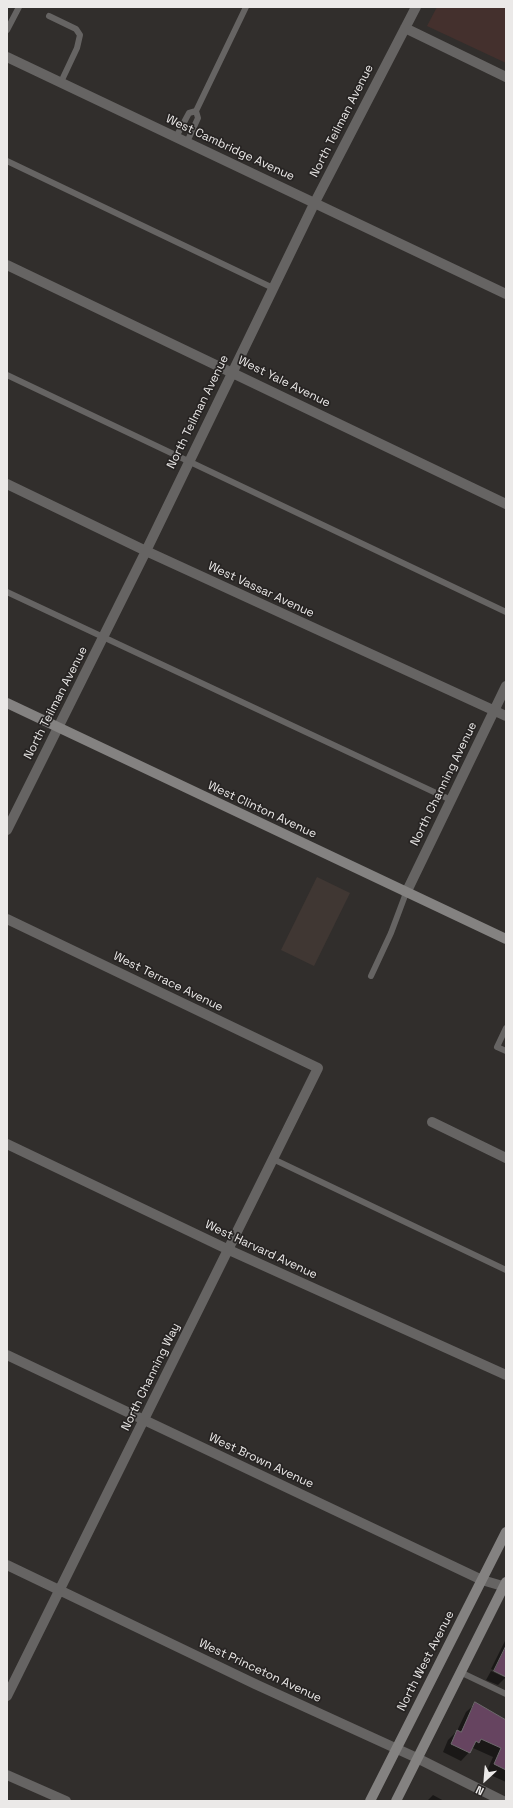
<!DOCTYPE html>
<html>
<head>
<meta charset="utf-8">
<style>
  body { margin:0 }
  #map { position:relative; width:513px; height:1808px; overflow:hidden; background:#312e2c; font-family:"Space Grotesk",sans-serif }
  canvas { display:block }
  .frame { position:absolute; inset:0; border:8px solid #ebe9e8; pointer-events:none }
  .north { position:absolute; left:465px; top:1760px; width:40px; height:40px; -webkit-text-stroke:3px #272423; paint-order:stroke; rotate:206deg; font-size:11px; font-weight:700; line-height:16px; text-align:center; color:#ebe9e8 }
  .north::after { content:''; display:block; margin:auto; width:14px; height:18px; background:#ebe9e8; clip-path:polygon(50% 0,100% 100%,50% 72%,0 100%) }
</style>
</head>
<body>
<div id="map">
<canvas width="513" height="1808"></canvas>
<div class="frame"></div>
<div class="north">N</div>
</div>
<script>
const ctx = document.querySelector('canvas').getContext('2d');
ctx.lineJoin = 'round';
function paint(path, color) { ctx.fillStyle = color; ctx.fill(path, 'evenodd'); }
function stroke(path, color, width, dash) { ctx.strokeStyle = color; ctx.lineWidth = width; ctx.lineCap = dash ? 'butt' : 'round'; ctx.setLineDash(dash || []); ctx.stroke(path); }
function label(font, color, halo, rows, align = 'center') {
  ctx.font = font + ' "Space Grotesk",sans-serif'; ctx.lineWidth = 3.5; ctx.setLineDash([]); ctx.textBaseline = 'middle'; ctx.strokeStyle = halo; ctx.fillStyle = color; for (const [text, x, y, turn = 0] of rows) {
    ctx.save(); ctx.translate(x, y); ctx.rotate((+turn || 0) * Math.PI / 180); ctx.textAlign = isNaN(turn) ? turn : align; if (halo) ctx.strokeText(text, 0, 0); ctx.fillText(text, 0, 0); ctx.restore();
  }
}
paint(new Path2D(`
  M317,877L350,893L314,966L281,950Z`), '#403733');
paint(new Path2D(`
  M437,7H506V63L427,26Z`), '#44302d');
paint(new Path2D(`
  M506,1639V1677L498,1685L486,1680L491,1671L504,1677V1675L491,1669Z
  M475,1704L506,1721V1782L486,1773L493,1757L473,1748L461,1761L443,1752L448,1740L457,1731L466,1712Z
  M433,1795L444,1801H427Z`), '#0007');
const building = new Path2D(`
  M506,1646V1677L494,1671Z
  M475,1702L506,1720V1770L494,1764L501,1748L481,1739L479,1743L476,1741L470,1753L451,1744L457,1730L461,1732Z`);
paint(building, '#664460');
stroke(building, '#6c696b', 1);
stroke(new Path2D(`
  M49,16L76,29L80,35L77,48L61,82
  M7,30L19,7
  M196,111L246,7
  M176,137L189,113L196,111L198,118L187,142
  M7,161L273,288
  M7,375L506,612
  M7,592L451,800
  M371,976L391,933L406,893
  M506,1028L497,1047L506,1051
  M273,1159L506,1270
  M460,1672L506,1694`), '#666463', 6);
stroke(new Path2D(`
  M405,28L506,77
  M7,57L506,294
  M7,265L506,504
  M7,484L146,551L506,716
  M7,830L146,551L315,202L416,7
  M406,893L506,686
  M7,919L318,1068L7,1696
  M432,1122L506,1158
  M7,1144L229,1250L506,1375
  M7,1355L482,1580L506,1587
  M7,1565L255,1684L417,1758L503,1801
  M7,1775L66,1801`), '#666463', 10);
stroke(new Path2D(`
  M7,703L506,939
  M370,1801L506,1532
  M396,1801L506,1582`), '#848281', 10);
label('12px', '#ebe9e8', '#272423', [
  ["North Teilman Avenue",342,121,-63],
  ["West Cambridge Avenue",230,148,25],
  ["West Yale Avenue",284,382,26],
  ["North Teilman Avenue",198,412,-64],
  ["West Vassar Avenue",261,590,25],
  ["North Teilman Avenue",56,703,-63],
  ["North Channing Avenue",444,784,-64],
  ["West Clinton Avenue",262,810,25],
  ["West Terrace Avenue",168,982,26],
  ["West Harvard Avenue",261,1250,25],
  ["North Channing Way",151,1377,-64],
  ["West Brown Avenue",261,1461,25],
  ["North West Avenue",426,1661,-63],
  ["West Princeton Avenue",260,1671,25]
]);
</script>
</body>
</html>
